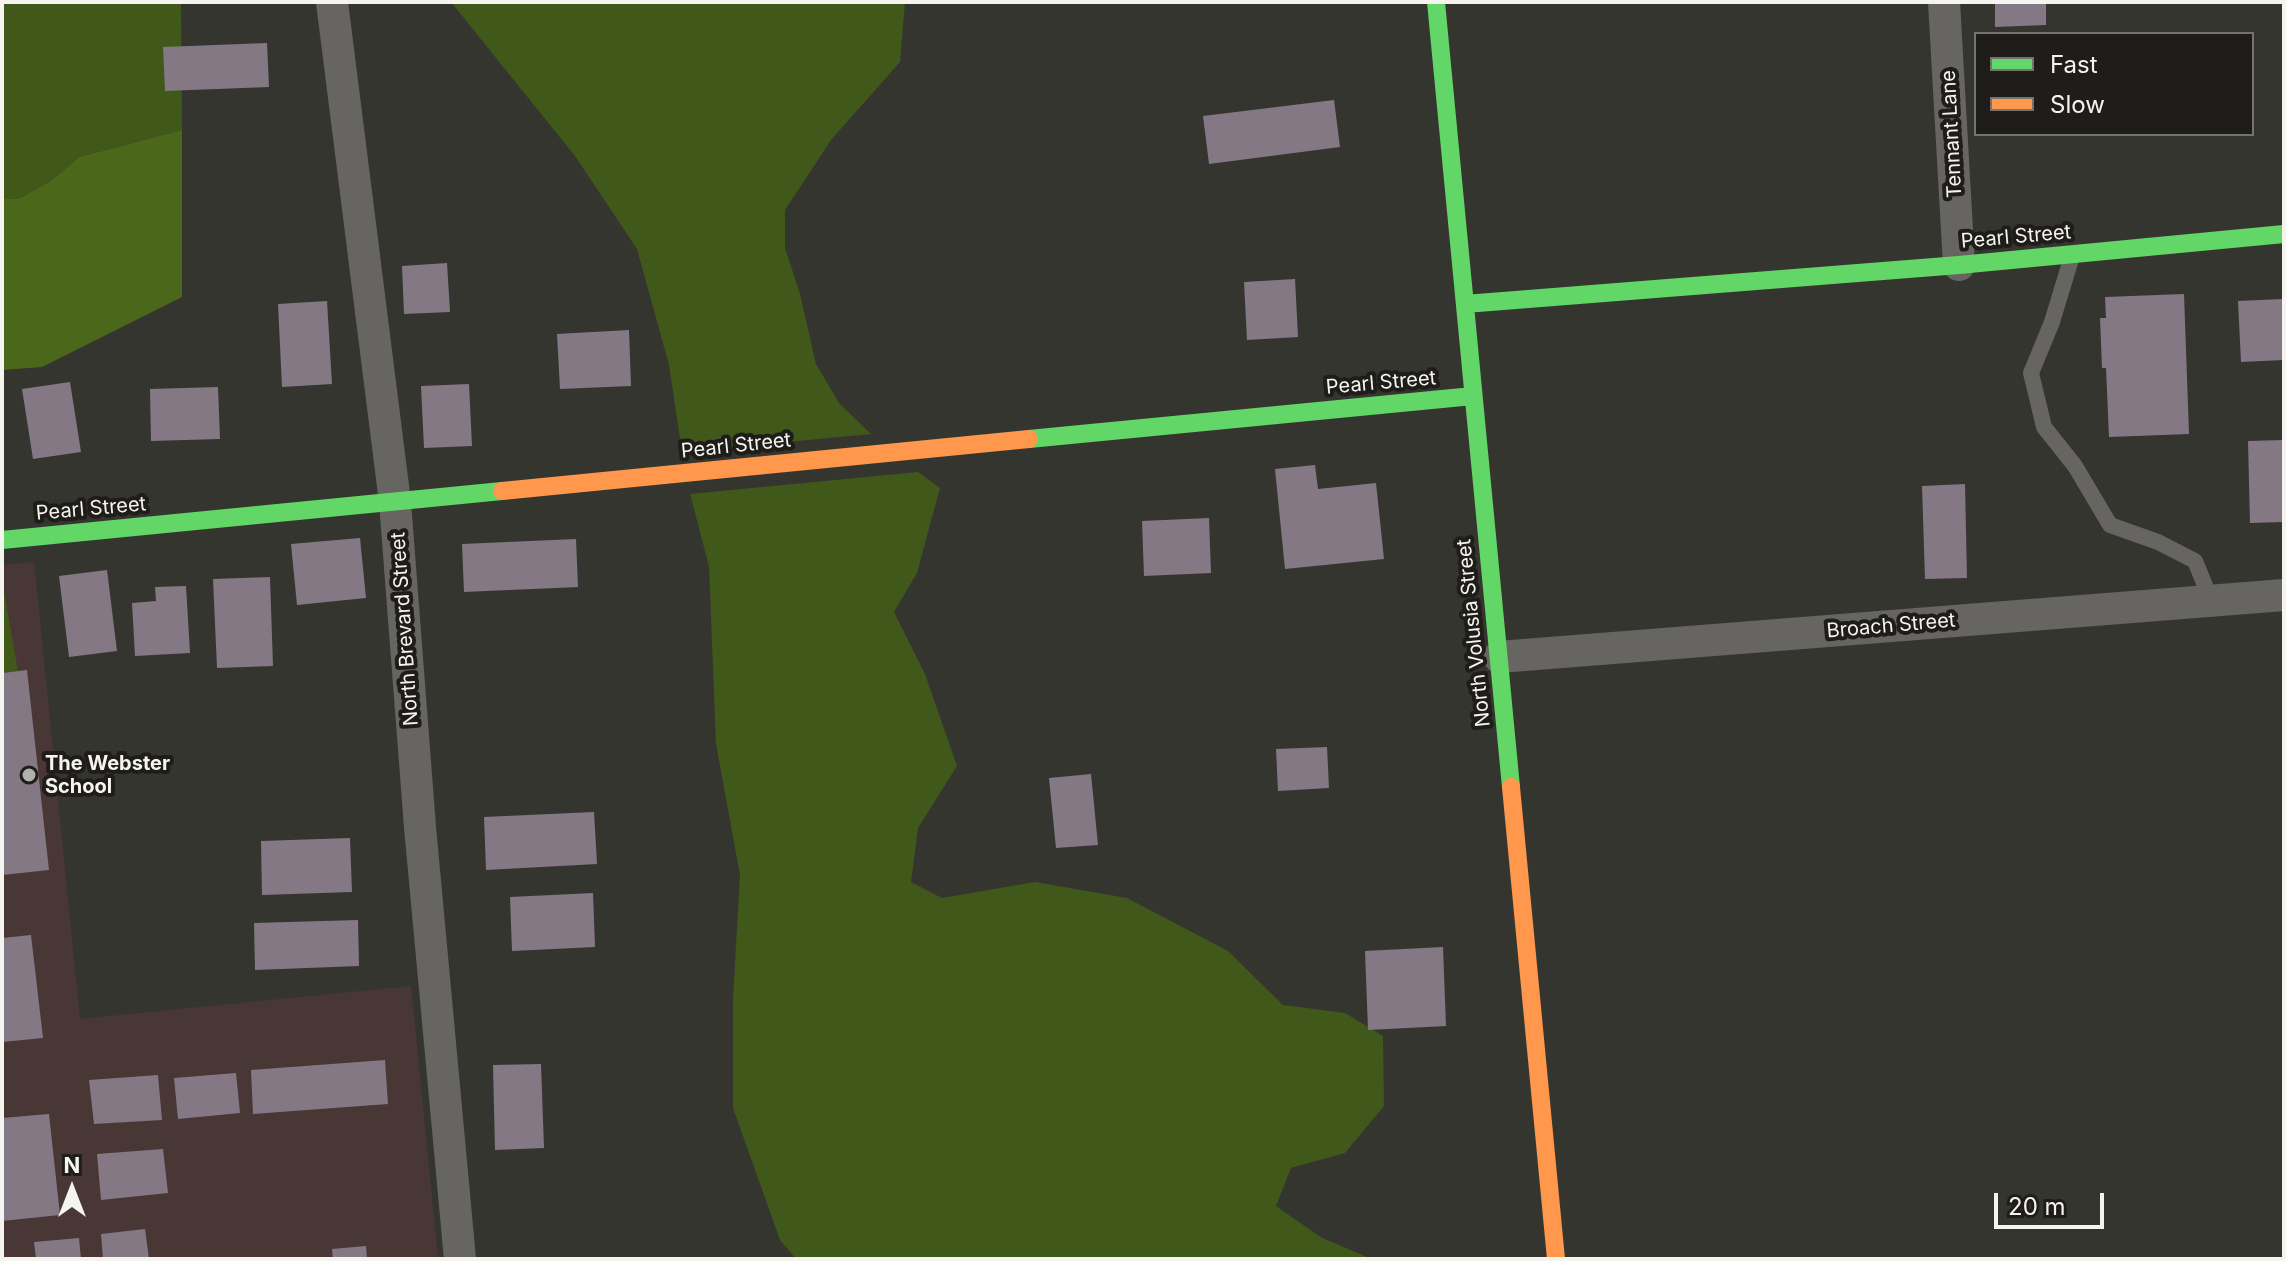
<!DOCTYPE html>
<html>
<head>
<meta charset="utf-8">
<style>
  body { margin:0 }
  #map { position:relative; width:2286px; height:1261px; overflow:hidden; background:#353530; font-family:Inter,sans-serif }
  canvas { display:block }
  .frame { position:absolute; inset:0; border:4px solid #f6f4ef; pointer-events:none }
  .legend { position:absolute; left:1974px; top:32px; width:280px; height:104px; box-sizing:border-box; background:#1e1d19; border:2px solid #74736f; margin:0; padding:10px 14px; list-style:none; font-size:24px; color:#f6f4ef }
  .legend li { display:flex; align-items:center; gap:16px; height:40px }
  .legend b { width:40px; border:2px solid #74736f }
  .north { position:absolute; left:32px; top:1149px; width:80px; height:80px; -webkit-text-stroke:6px #1e1d19; paint-order:stroke; rotate:0deg; font-size:22px; font-weight:700; line-height:32px; text-align:center; color:#f6f4ef }
  .north::after { content:''; display:block; margin:auto; width:28px; height:36px; background:#f6f4ef; clip-path:polygon(50% 0,100% 100%,50% 72%,0 100%) }
  .scale { position:absolute; left:1994px; top:1193px; width:110px; height:36px; box-sizing:border-box; border:4px solid #f6f4ef; border-top:0; padding-left:10px; font-size:24px; line-height:28px; white-space:nowrap; color:#f6f4ef; -webkit-text-stroke:6px #1e1d19; paint-order:stroke }
</style>
</head>
<body>
<div id="map">
<canvas width="2286" height="1261"></canvas>
<div class="frame"></div>
<ul class="legend">
<li><b style="height:10px;background:#63d668"></b>Fast</li>
<li><b style="height:10px;background:#ff974d"></b>Slow</li>
</ul>
<div class="north">N</div>
<div class="scale">20 m</div>
</div>
<script>
const ctx = document.querySelector('canvas').getContext('2d');
ctx.lineJoin = 'round';
function paint(path, color) { ctx.fillStyle = color; ctx.fill(path, 'evenodd'); }
function stroke(path, color, width, dash) { ctx.strokeStyle = color; ctx.lineWidth = width; ctx.lineCap = dash ? 'butt' : 'round'; ctx.setLineDash(dash || []); ctx.stroke(path); }
function label(font, color, halo, rows, align = 'center') {
  ctx.font = font + ' Inter,sans-serif'; ctx.lineWidth = 8; ctx.setLineDash([]); ctx.textBaseline = 'middle'; ctx.strokeStyle = halo; ctx.fillStyle = color; for (const [text, x, y, turn = 0] of rows) {
    ctx.save(); ctx.translate(x, y); ctx.rotate((+turn || 0) * Math.PI / 180); ctx.textAlign = isNaN(turn) ? turn : align; if (halo) ctx.strokeText(text, 0, 0); ctx.fillText(text, 0, 0); ctx.restore();
  }
}
paint(new Path2D(`
  M34,562L80,1019L411,986L438,1259H2V565Z`), '#493736');
paint(new Path2D(`
  M2,2H181L182,130L79,157L51,181L18,199H2Z
  M451,2H905L900,62L831,140L785,210V248L800,294L816,364L839,403L871,434L682,452L669,365L637,249L575,156Z
  M918,472L940,488L917,573L894,612L925,674L957,766L918,828L911,882L942,898L1035,882L1127,898L1228,951L1283,1005L1345,1013L1383,1036L1384,1106L1345,1153L1291,1168L1276,1206L1322,1238L1372,1259H796L780,1240L733,1108V999L740,875L716,744L709,566L690,494Z
  M2,580L18,671L2,673Z`), '#40581a');
paint(new Path2D(`
  M182,130V297L42,367L2,370V199H18L51,181L79,157Z`), '#4b671a');
paint(new Path2D(`
  M1995,2H2046V25L1995,27Z
  M267,43L269,87L165,91L163,47Z
  M1334,100L1340,147L1209,164L1203,116Z
  M447,263L450,312L404,314L402,266Z
  M1295,279L1298,337L1247,340L1244,282Z
  M2184,294L2189,434L2109,437L2106,368H2102L2100,318H2106L2105,297Z
  M2284,299V360L2241,362L2238,301Z
  M327,301L332,384L282,387L278,304Z
  M629,330L631,386L560,389L557,334Z
  M70,382L81,452L33,459L22,389Z
  M469,384L472,446L424,448L421,386Z
  M218,387L220,439L151,441L150,389Z
  M2284,440V522L2250,523L2248,441Z
  M1315,465L1318,489L1376,483L1384,559L1285,569L1275,469Z
  M1965,484L1967,578L1925,579L1922,486Z
  M1209,518L1211,573L1144,576L1142,521Z
  M360,538L366,598L297,605L291,544Z
  M576,539L578,587L464,592L462,544Z
  M107,570L117,651L69,657L59,576Z
  M270,577L273,666L217,668L213,579Z
  M186,586L190,653L135,656L132,603L156,601L155,587Z
  M27,670L49,870L2,875V673Z
  M1327,747L1329,788L1278,791L1276,749Z
  M1091,774L1098,845L1056,848L1049,778Z
  M594,812L597,864L486,870L484,817Z
  M350,838L352,892L262,895L261,841Z
  M593,893L595,947L512,951L510,897Z
  M358,920L359,966L255,970L254,923Z
  M31,935L43,1038L2,1042V938Z
  M1443,947L1446,1026L1368,1030L1365,951Z
  M385,1060L388,1104L253,1114L251,1070Z
  M541,1064L544,1148L495,1150L493,1065Z
  M236,1073L240,1113L178,1119L174,1078Z
  M158,1075L162,1120L94,1124L89,1080Z
  M49,1114L60,1215L2,1221V1118Z
  M163,1149L168,1193L101,1200L97,1154Z
  M145,1229L149,1259H103L101,1234Z
  M79,1238L81,1259H36L34,1242Z
  M366,1246L367,1259H333L332,1249Z`), '#847884');
stroke(new Path2D(`
  M2072,256L2052,322L2031,373L2044,427L2075,466L2110,525L2158,542L2195,561L2211,600`), '#666561', 16);
stroke(new Path2D(`
  M332,2L395,502L420,827L460,1259
  M1944,2L1959,265
  M1499,657L2284,595`), '#666561', 32);
stroke(new Path2D(`
  M1436,2L1511,787
  M1465,304L1959,265L2284,234
  M1029,439L1473,396
  M2,540L502,491`), '#63d668', 18);
stroke(new Path2D(`
  M502,491L1029,439
  M1511,787L1556,1259`), '#ff974d', 18);
for (const [x, y, r, color] of [
  [29,775,8,"#b2b1ac"]
]) { const dot = new Path2D(); dot.arc(x, y, r, 0, 2 * Math.PI); ctx.fillStyle = color; ctx.fill(dot); stroke(dot, '#1e1d19', 3); }
label('20px', '#f6f4ef', '#1e1d19', [
  ["Tennant Lane",1952,134,-93],
  ["Pearl Street",2016,237,-5],
  ["Pearl Street",1381,383,-5],
  ["Pearl Street",736,446,-6],
  ["Pearl Street",91,509,-5],
  ["Broach Street",1891,626,-5],
  ["North Brevard Street",405,629,-94],
  ["North Volusia Street",1474,633,-96]
]);
label('bold 20px', '#f6f4ef', '#1e1d19', [
  ["The Webster",45,764],
  ["School",45,787]
], 'left');
</script>
</body>
</html>
